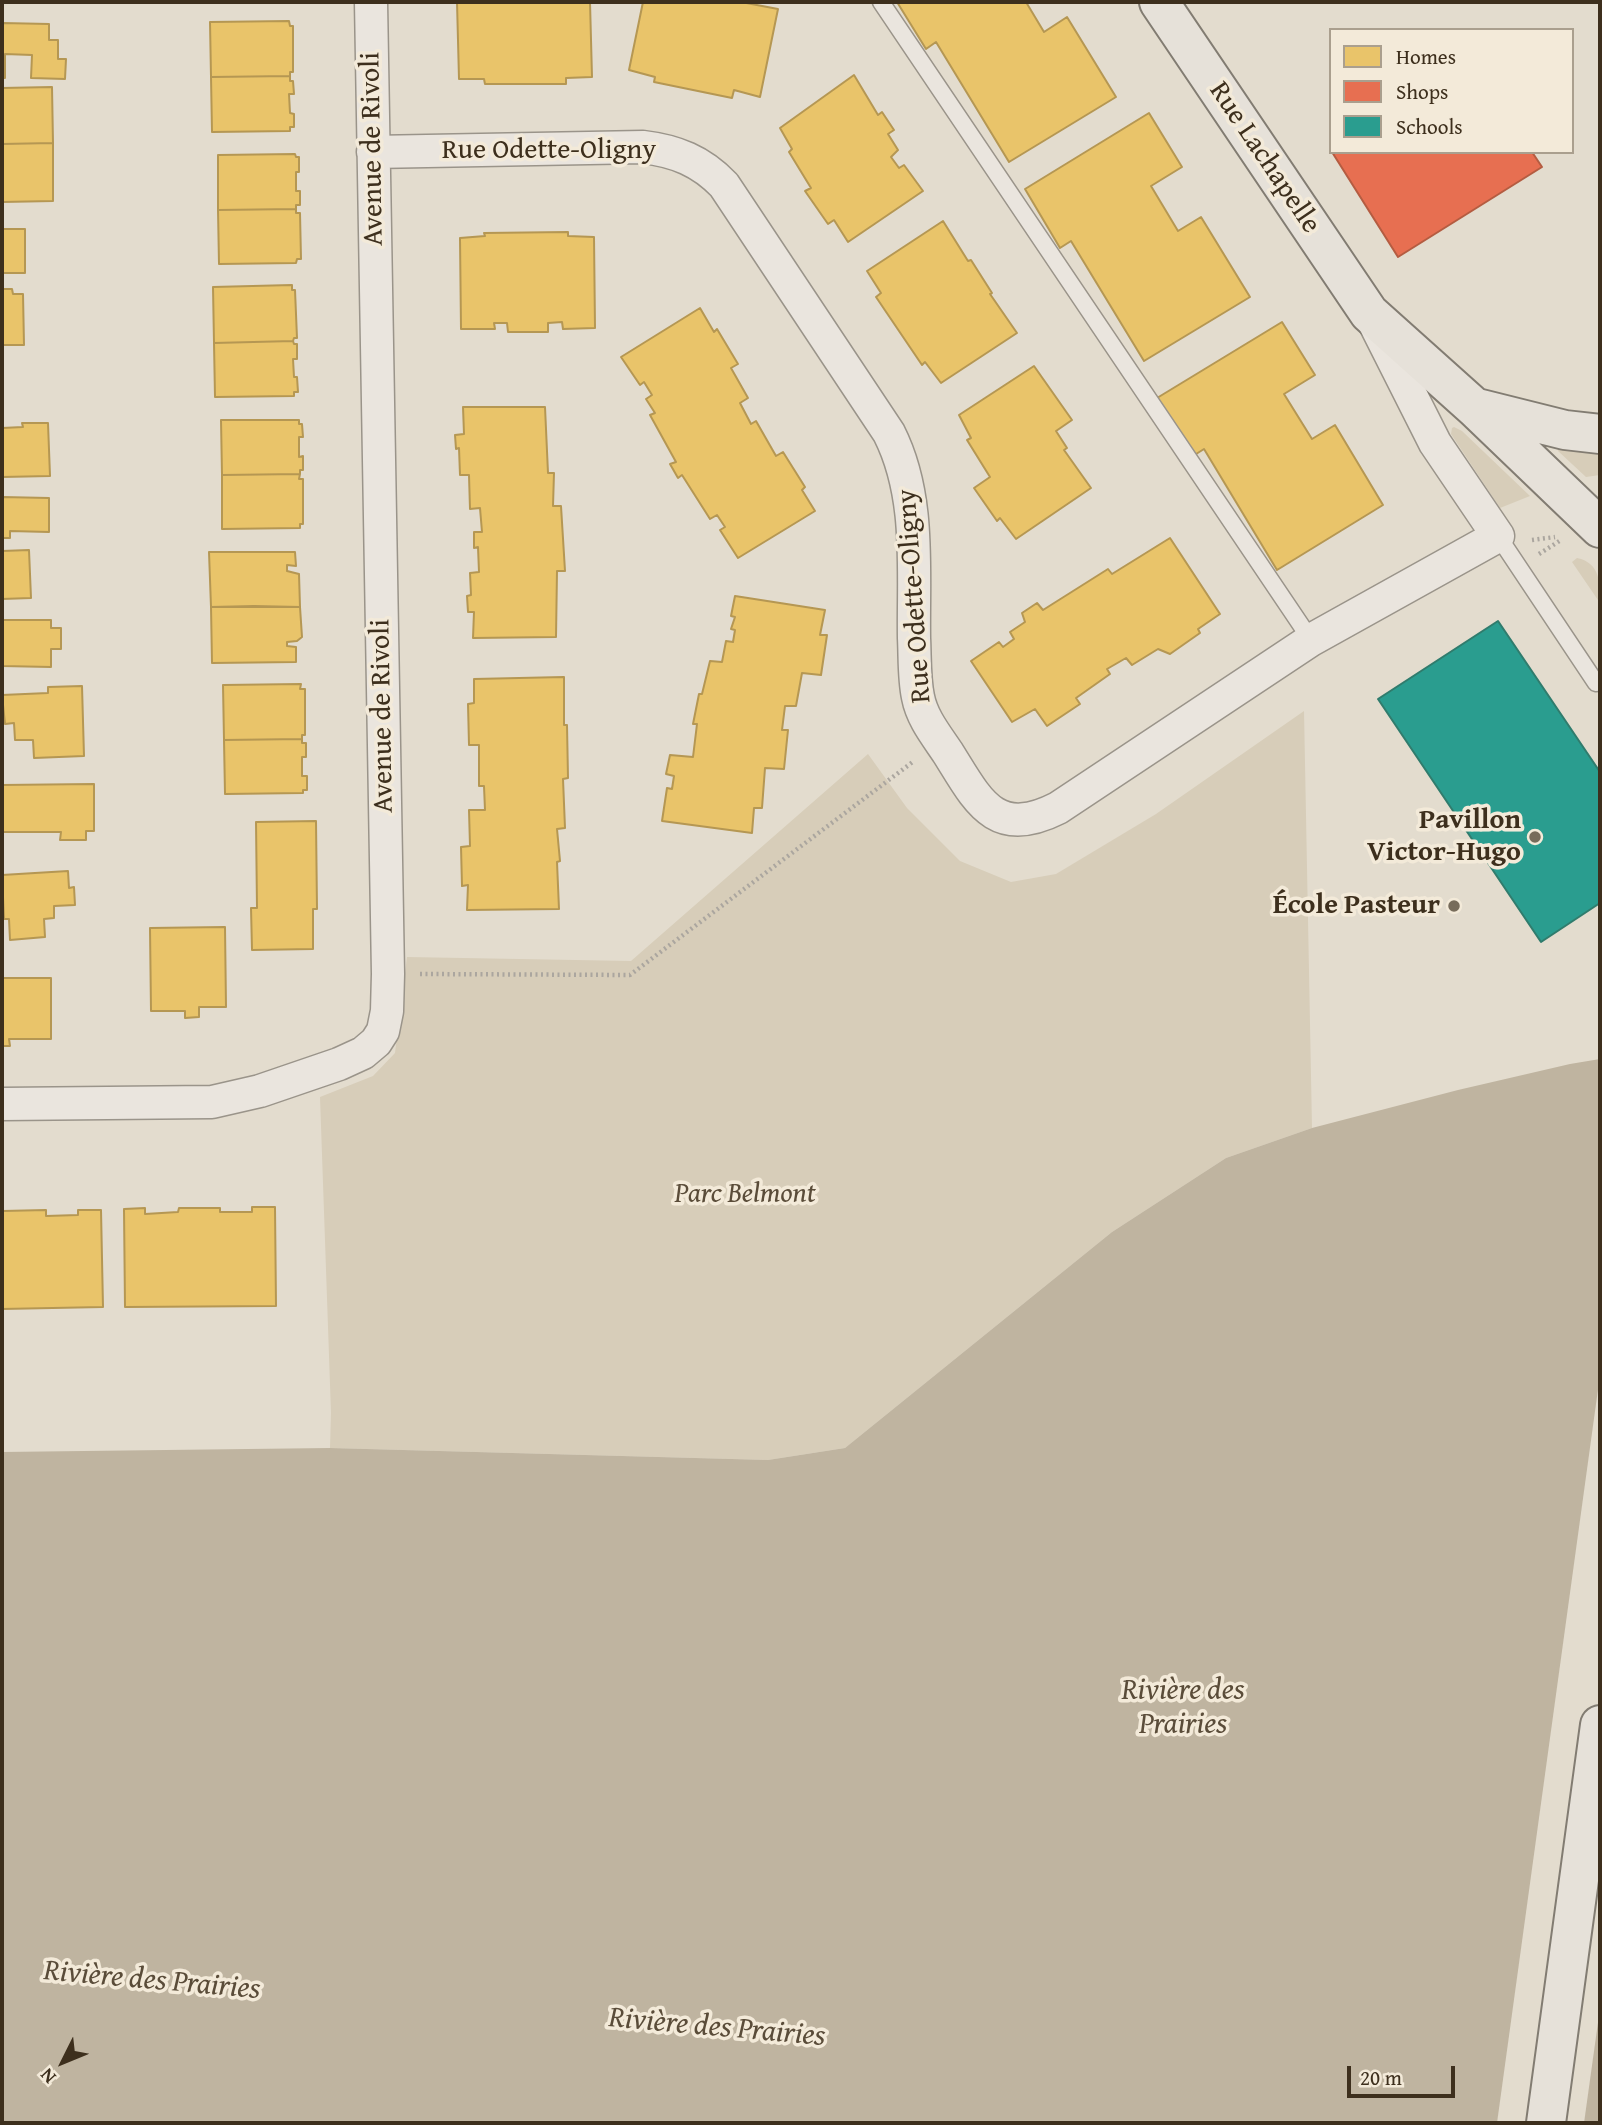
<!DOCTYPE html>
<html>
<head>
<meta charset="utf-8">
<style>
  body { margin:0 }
  #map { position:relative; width:1602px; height:2125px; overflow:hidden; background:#e3dcce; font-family:"Gentium Book Plus",serif }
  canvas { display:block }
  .frame { position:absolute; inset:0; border:4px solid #3d2f1d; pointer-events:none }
  .legend { position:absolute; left:1329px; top:28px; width:245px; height:126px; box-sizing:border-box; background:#f3ead9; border:2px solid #aa9f8e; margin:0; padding:9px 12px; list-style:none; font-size:21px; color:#3d2f1d }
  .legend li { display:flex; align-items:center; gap:14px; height:35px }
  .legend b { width:35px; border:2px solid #aa9f8e }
  .north { position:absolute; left:28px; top:2027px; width:70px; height:70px; -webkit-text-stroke:5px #f3ead9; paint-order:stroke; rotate:227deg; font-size:19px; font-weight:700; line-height:28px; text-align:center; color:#3d2f1d }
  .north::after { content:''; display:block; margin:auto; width:24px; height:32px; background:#3d2f1d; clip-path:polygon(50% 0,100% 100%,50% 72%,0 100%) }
  .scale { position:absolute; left:1347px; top:2066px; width:108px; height:32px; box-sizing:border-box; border:4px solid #3d2f1d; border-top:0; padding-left:9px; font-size:21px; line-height:24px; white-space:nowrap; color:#3d2f1d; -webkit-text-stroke:5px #f3ead9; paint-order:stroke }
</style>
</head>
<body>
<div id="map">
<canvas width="1602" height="2125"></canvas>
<div class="frame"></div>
<ul class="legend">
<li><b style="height:19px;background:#e9c46a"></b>Homes</li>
<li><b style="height:19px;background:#e76f51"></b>Shops</li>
<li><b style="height:19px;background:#2a9d8f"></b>Schools</li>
</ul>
<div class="north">N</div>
<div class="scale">20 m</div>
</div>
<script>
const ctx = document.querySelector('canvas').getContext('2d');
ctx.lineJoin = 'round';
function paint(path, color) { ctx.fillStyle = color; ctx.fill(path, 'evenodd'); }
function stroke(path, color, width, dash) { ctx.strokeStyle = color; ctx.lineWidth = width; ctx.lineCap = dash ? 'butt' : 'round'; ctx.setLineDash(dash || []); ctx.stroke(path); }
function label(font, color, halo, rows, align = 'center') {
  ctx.font = font + ' "Gentium Book Plus",serif'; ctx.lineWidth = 7; ctx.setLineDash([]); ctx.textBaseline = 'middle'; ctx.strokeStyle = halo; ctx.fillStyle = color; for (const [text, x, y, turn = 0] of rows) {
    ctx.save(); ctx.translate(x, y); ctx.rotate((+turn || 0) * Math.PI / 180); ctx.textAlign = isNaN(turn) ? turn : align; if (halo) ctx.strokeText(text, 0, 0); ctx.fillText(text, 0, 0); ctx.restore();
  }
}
paint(new Path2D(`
  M1454,427L1462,431L1530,496L1500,508L1451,434L1452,428Z
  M1556,444L1600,447V475L1586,477L1558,451Z
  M1577,558C1601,563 1600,584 1600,603L1572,562Z
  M1304,711L1312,1128L1226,1158L1112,1232L845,1448L768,1460L330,1448L331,1413L320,1097L373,1076L395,1053L407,957L631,961L868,754L907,808L960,861L1011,882L1056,874L1156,814Z`), '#d7cdb9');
paint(new Path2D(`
  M1600,1059V2123H2V1452L330,1448L768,1460L845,1448L1112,1232L1226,1158L1312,1128L1458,1090L1570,1064Z`), '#bfb4a0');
paint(new Path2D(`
  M1600,1375V2008L1584,2123H1497Z`), '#e3dcce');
const homes = new Path2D(`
  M457,2H590L592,77L566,78V84H485L484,79H459Z
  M643,2H741L778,9L760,97L734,90L732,98L654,82L655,77L629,70Z
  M897,2H1026L1044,32L1067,17L1116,97L1009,162L936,42L926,49Z
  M289,21L290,26H293V72H290V76L211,77L210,22Z
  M2,23L49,24V40H58V59H66L65,79L31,78L32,55L5,54V78H2Z
  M854,75L878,115L882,112L894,130L888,134L898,150L891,157L899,168L904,165L923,191L848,242L834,220L828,224L805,191L811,188L789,152L792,149L780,128Z
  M290,76V81H293L294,94H289L290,113L294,114V127H290V131L212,132L211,77Z
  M52,87L53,143L2,144V88Z
  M1149,113L1182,167L1151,186L1178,231L1201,217L1250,297L1144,361L1071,241L1060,248L1025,189Z
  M53,143V201L2,202V144Z
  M295,154L296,157H299V172H296V191H300V205H296V209L218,210V155Z
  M296,209V213H300L301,259H297L296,263L219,264L218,210Z
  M943,221L968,261L971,260L992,293L990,294L1017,333L941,383L925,362L922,365L876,297L881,293L867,271Z
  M2,229H25V273H2Z
  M568,232V236L594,237L595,328L563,329L562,322L548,323V332H508L507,323H494L495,329H461L460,238L485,236L484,233Z
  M292,285V290H295L297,338H294L293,341L214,343L213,287Z
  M2,289H12L13,294H23L24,345H2Z
  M700,308L714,332L717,329L738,364L731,368L748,398L740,403L751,424L756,421L776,456L783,452L805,487L802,490L815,511L738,558L720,530L725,527L717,515L710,519L682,475L678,478L670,464L676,462L650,415L655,413L646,399L652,395L644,382L640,385L621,357Z
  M1282,322L1315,375L1284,394L1312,439L1335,425L1383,505L1277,570L1204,449L1193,456L1157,398Z
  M293,341L294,344H297V359H293L294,377H297L298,392H294V396L215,397L214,343Z
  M1034,366L1072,420L1056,431L1067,448L1064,450L1091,488L1016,539L1000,518L997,521L974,488L990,477L967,440L971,438L959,415Z
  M463,407H545L548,473H554L553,506H561L565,571H557L556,637L473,638L474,612H468L467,596L471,595L470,573L479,572L478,547L474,548V532H482L480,508L470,509L469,475H460L459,448L456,449L455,435L464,434Z
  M221,420H299V424H302L303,437H299V457L303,456V470H300V474L222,475Z
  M22,423H48L50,476L2,477V428L23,427Z
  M300,474L299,479H303V524H300V528L222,529V475Z
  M2,497L49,498V532L10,531V538H2Z
  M1170,538L1220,614L1198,629L1200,633L1170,654L1158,649L1132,665L1126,658L1107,669L1110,674L1076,698L1080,704L1047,726L1035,709L1012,722L971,661L999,642L1003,647L1014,639L1010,632L1025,622L1022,613L1037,603L1043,610L1108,569L1112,574Z
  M29,550L31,598L2,599V551Z
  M209,552H295L296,566L287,565V571L299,574L300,607H211Z
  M735,596L825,610L820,635H827L821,675L802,673L796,706H785L782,730H788L784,769L765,768L762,808H754L752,833L662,821L667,788L672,789L674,776L666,774L670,755L693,757L697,724H693L699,694H702L710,661L722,662L726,641L733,642L735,630L731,629L735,617L731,616Z
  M254,606L300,607L302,637L297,641L287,642V646L296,647V662L212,663L211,607Z
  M2,620H51V628H61V649H51V667L2,666Z
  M564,677V725H567L568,778L563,779L565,828L557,829L560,861L557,862L559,909L467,910L468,885L462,886L461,847L470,846L469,810H485L484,786H479V745H469L468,704L474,703V679Z
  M301,684L300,689H305V735H302V739L224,740L223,685Z
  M82,686L84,756L34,758L33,740H15L14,723L5,724L2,695L48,693V687Z
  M302,739V743H306V757H302V776H307V790H303V793L225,794L224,740Z
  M94,784V831H86V840H60L61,832H2V785Z
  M316,821L317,909H313V949L252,950L251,908H257L256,822Z
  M68,871L69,888L74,887L75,905L54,906V918L44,919L45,937L10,940L9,919H4L2,875Z
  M225,927L226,1007H199V1017L185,1018V1011H151L150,928Z
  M2,978H51V1039H9L10,1046H2Z
  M252,1207H275L276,1306L125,1307L124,1209L145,1208V1214L178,1212L179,1208H220V1212H252Z
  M46,1210V1216L78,1215V1210H101L103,1307L2,1309L3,1211Z`);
paint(homes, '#e9c46a');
stroke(homes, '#b59753', 2);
const shops = new Path2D(`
  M1332,152H1532L1542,167L1398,257Z`);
paint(shops, '#e76f51');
stroke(shops, '#b45c41', 2);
const schools = new Path2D(`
  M1498,621L1600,772V903L1541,942L1378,699Z`);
paint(schools, '#2a9d8f');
stroke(schools, '#307c6d', 2);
const service = new Path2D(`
  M881,2L1311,640
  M1498,536L1596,683`);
const minor = new Path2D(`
  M373,152L643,147C676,151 701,161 724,185L889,433C921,496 913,570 914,638C915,658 914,678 918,697C922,718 936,735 948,753C978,801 995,840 1058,808L1311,640L1498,536L1435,443L1374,322
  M2,1104L212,1102L260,1091L339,1064L363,1053L376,1042L383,1031L387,1011L388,974L371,2`);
const primary = new Path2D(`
  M1159,2L1369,313L1475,408L1600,528
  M1477,408L1565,430L1600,434
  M1546,2123L1600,1725`);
stroke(service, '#9a948a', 19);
stroke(minor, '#9a948a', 35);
stroke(primary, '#827c72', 42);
stroke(new Path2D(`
  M1532,540L1555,537
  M1539,554L1561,540
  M420,974L630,975L914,761`), '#aba69f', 4.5, [2, 3.5]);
stroke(service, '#eae5de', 16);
stroke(minor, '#eae5de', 32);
stroke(primary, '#e6e1d9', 38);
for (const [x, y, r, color] of [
  [1535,837,7,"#776c5b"],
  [1454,906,7,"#776c5b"]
]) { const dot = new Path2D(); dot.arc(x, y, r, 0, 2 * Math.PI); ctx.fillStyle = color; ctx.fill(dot); stroke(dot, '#f3ead9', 2.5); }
label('28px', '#3d2f1d', '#f3ead9', [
  ["Avenue de Rivoli",373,149,-91],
  ["Rue Odette-Oligny",549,151],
  ["Rue Lachapelle",1264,158,56],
  ["Rue Odette-Oligny",915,596,-94],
  ["Avenue de Rivoli",383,716,-91]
]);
label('bold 28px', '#3d2f1d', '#f3ead9', [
  ["Pavillon",1521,821],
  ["Victor-Hugo",1521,853],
  ["École Pasteur",1440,906]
], 'right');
label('italic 28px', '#5a4c39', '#f3ead9', [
  ["Parc Belmont",745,1195]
]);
label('italic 30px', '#5a4c39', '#f3ead9', [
  ["Rivière des",1183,1691],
  ["Prairies",1183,1725],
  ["Rivière des Prairies",152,1981,5],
  ["Rivière des Prairies",717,2028,5]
]);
</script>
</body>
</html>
